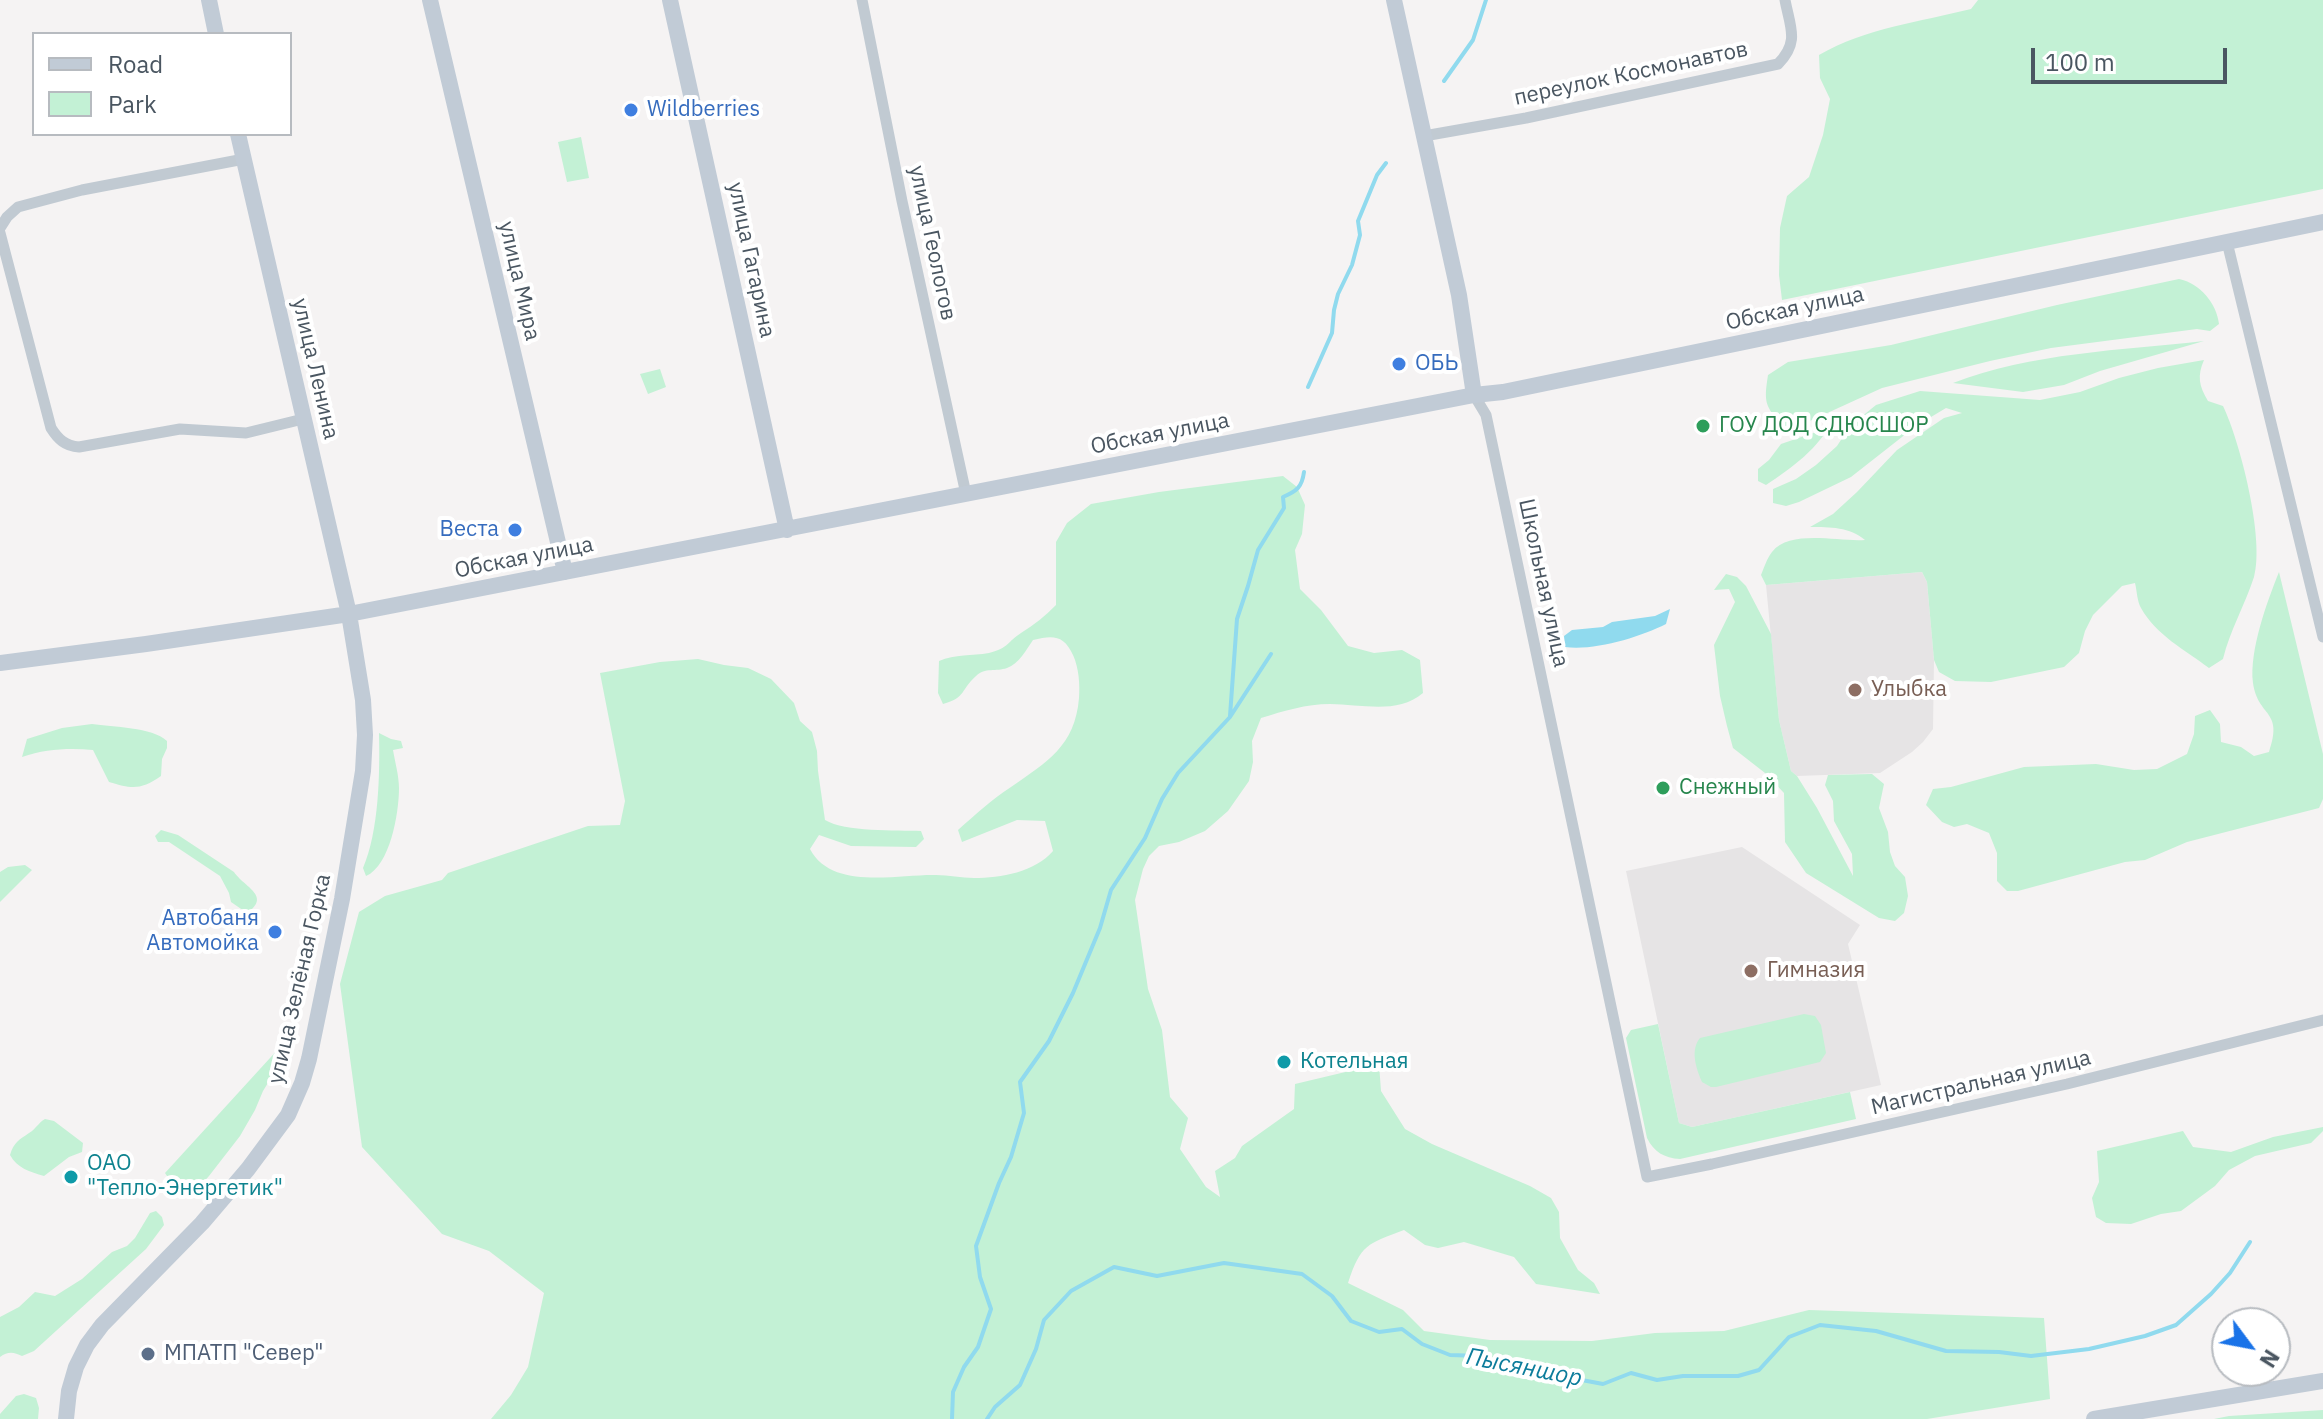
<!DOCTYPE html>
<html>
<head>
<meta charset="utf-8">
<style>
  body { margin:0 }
  #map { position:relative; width:2323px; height:1419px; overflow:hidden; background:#f5f3f3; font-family:"IBM Plex Sans",sans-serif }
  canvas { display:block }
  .legend { position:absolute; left:32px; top:32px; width:260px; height:104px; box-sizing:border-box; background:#fff; border:2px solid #b7bbc0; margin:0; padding:10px 14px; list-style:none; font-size:24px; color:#4a5661 }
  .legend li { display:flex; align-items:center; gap:16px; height:40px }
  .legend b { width:40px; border:2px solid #b7bbc0 }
  .north { position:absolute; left:2211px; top:1307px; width:80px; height:80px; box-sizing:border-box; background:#fff; border:2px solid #b7bbc0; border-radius:50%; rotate:122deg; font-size:22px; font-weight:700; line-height:32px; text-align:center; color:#4a5661 }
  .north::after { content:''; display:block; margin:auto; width:28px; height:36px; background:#1a73e8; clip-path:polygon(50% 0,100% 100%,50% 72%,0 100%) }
  .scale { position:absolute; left:2031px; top:48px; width:196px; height:36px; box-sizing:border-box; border:4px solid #4a5661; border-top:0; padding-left:10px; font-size:24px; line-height:28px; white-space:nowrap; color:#4a5661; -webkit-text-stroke:6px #fff; paint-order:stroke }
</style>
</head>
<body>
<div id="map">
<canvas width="2323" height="1419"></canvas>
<ul class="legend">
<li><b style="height:10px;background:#c1cbd6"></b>Road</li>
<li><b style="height:22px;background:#c3f1d5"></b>Park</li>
</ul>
<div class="north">N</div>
<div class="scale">100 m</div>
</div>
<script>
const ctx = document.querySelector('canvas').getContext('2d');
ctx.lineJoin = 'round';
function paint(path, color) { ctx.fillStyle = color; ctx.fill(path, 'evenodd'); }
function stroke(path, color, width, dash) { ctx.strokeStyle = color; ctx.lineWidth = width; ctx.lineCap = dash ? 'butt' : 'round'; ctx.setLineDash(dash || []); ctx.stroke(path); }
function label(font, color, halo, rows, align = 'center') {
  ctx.font = font + ' "IBM Plex Sans",sans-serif'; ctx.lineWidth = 8; ctx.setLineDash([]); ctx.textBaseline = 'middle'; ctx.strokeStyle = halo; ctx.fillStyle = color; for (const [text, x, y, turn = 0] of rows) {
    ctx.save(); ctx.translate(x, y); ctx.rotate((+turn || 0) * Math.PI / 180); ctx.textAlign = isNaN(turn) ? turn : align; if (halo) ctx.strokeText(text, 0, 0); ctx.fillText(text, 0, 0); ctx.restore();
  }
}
paint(new Path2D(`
  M1922,572L1927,582L1934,660L1933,729L1923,742L1912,752L1880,773L1797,776L1791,771L1779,720L1766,585Z
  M1742,847L1860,925L1848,944L1881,1085L1692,1127L1679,1123L1626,871Z`), '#e6e4e5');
paint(new Path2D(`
  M1978,0H2323V189L1782,300L1779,275L1780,228L1787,196L1809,177L1823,135L1830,99L1820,78L1819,55C1866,28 1919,22 1971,9Z
  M581,137L589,178L567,182L558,142Z
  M2179,279C2200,283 2217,304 2219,324L2210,331L2197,329L2051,348L1990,361L1882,388L1801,425L1784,426C1764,407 1764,401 1768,375L1788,362L1891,345L2057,305Z
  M2204,341L2100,371L2064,385L2023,392L1953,383C2030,353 2123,350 2204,341Z
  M2204,360C2197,376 2199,386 2208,401L2223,406C2240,441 2265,539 2254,577C2245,605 2230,630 2223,659L2209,668C2185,650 2156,635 2141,608C2137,601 2137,591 2135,583L2122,586L2093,615L2085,631L2079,653L2064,667L1991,682L1955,681L1939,672L1934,660L1927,582L1922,572L1766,585L1761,575C1764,568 1767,558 1772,552C1790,529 1838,542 1865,540C1850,527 1830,527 1810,527L1833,514L1857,492L1897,450L1944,418L1962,413L1946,408L1916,426L1851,477L1799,502L1786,506L1773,503V489L1796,479L1816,465L1837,446L1850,426L1876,405L1920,391L2040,400L2080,392L2119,378L2158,368Z
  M660,369L666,387L648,394L640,374Z
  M1833,420C1819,448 1792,468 1766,485L1758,481V469L1769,460L1781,444L1819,431Z
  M1283,476L1297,487L1305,505L1302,534L1295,550L1300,589L1321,610L1348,646L1374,653L1402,650L1420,660L1423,693C1397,715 1361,704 1330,704C1306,704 1284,711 1261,718L1252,741L1253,762L1249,781L1228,811L1205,831L1179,842L1159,846L1149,856L1143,869L1135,900L1148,989L1162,1030L1170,1097L1188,1118L1180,1149L1206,1187L1220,1197L1215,1171L1235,1158L1242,1146L1294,1109L1295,1084L1379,1064L1381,1091L1405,1129L1432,1144L1530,1186L1551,1198L1559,1212L1560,1238L1578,1270L1594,1283L1600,1294L1536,1284L1514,1257L1464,1242L1438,1248L1425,1245L1404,1230C1367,1244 1361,1244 1348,1283L1403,1310L1424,1331L1490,1340L1592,1341L1655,1333L1724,1331L1809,1310L2044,1318L2050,1399L1927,1419H491L511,1395L528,1367L544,1293L489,1251L442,1234L362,1147L340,984L359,912L385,896L442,880L448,873L588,826L620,825L625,801L600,673L660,662L698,659L724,665L748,668L771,679L794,703L800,721L812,732L817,751L818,771L825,820C845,832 896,830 921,831L924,839L916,847L851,846L819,835L810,849C832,891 898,874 936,875C949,875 961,878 974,878C1001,878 1035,872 1053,851L1045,821L1017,820L962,842L958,830C975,815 992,799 1011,787C1047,762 1075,746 1079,698C1080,685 1079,668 1073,655C1064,635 1053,635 1033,640C1026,650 1019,664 1007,668C996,672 985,667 976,676C961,689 966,698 943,704L938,693L939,661C955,654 972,656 989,653C1009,648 1007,642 1021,633C1034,625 1045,616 1056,605V542L1067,523L1091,504L1159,492Z
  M2279,572L2323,754V799L2319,808L2187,842L2145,860L2125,862L2018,891H2007L1997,881V853L1989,833L1967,824L1954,827L1942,822L1926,805L1933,789L1951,787L2024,767L2096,764L2134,770L2157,769L2187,754L2194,734L2195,716L2210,710L2220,724L2221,742L2241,747L2254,756L2269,752C2284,709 2258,718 2253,683C2249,651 2267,602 2279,572Z
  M1726,574L1737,577L1746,586L1771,634L1779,720L1791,771L1797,776L1817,808L1853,876L1852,854L1834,821L1833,801L1825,785L1828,775L1872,774L1884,784L1879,808L1888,832L1890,852L1895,866L1905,877L1908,896L1904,913L1895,921L1879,918L1806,873L1785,842L1784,793L1765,773L1733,748L1727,726L1720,696L1714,645L1735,602L1729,589L1714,590Z
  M92,724C113,727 152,727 167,741V748L162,759L161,776C141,790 132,789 109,782L93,750C68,748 46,749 22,757L27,739L62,728Z
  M379,733L391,739L401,741L403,748L393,750C395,762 399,776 399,788C399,813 390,866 366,876L363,868C379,831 380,773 379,733Z
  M161,830L178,835L234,872C244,887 272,896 247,913L231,902L229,893L220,876L169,842H158L155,836Z
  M25,865L32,870L0,902V872L8,867Z
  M1804,1014L1815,1016L1821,1025L1826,1053L1820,1062L1716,1087H1711L1702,1082C1696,1068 1690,1050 1700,1038Z
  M1658,1024L1679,1123L1692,1127L1850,1092L1856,1119L1680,1159C1664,1158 1654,1152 1647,1138L1626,1038L1631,1030Z
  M291,1035L285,1055L263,1091L255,1110L240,1136L209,1176L200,1186L192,1189L173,1185L165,1173Z
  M45,1119L54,1121L83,1143L82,1152L69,1157L44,1176C30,1172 17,1168 10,1155C14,1142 19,1140 29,1133C36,1129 38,1123 45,1119Z
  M2323,1127V1131L2311,1143L2255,1156L2229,1170L2215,1186L2181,1211L2161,1214L2131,1224L2106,1223L2096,1217L2092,1198L2099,1182L2097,1151L2183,1131L2193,1147L2231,1152L2273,1137Z
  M156,1211L162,1217L164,1225L146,1249L34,1351L22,1356C14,1352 8,1351 0,1357V1317L19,1307L35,1292L55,1296L82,1279L112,1252L127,1246L135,1238L150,1213Z
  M24,1394L36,1398L39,1408L38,1419H0V1414L16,1396Z
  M2323,1410V1419H2214L2229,1416Z`), '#c3f1d5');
paint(new Path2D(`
  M1670,609L1666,624C1640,637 1595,651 1565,647L1564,636L1572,630L1603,627L1612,622L1655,616Z`), '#90daee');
stroke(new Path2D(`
  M1444,81L1473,40L1486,0
  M1308,387L1332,333L1334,310L1338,294L1352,265L1360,235L1358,221L1377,175L1386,163
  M1230,716L1237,619L1248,586L1258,550L1284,508L1283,497C1297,491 1302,487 1304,472
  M952,1419L953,1392L964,1367L978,1347L991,1309L980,1277L976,1246L999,1183L1011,1157L1024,1113L1020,1082L1049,1041L1073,993L1100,928L1111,890L1145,838L1162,799L1178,773L1230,717L1271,654
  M987,1419L995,1407L1020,1385L1036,1349L1044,1320L1071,1291L1114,1267L1157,1276L1224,1263L1302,1274L1332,1296L1351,1321L1379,1332L1402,1329L1422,1344L1450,1355L1481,1356L1507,1366L1603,1384L1631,1373L1657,1380L1683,1376H1738L1759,1370L1789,1337L1820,1325L1876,1331L1946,1351L1999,1352L2031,1356L2089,1349L2145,1336L2176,1325L2211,1294L2230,1273L2250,1242`), '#90daee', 4);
stroke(new Path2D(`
  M862,0L902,201L966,494
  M1424,136L1526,118L1778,64C1800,42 1790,27 1785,0
  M0,228L7,217L18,207L82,190L244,159
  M0,233L51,428C58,439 65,446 79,447L180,429L246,433L303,419
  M2227,242L2323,637
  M1474,395L1486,415L1647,1177L1712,1164L2067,1084L2323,1020`), '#c1cad2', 11);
stroke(new Path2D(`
  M209,0L216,34
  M430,0L565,572
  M670,0L787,530
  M1394,0L1459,295L1474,395
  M0,663L146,644L349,614L1474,395L1503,392L2323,222
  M66,1419L69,1391L76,1367L87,1345L102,1325L202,1223L248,1169L288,1115L302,1083L309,1059L342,899L363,771L365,735L363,700L349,614L238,134
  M2094,1419L2323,1381`), '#c1cbd6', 16);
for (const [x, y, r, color] of [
  [631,110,8,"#3f7fe0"],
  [1399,364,8,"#3f7fe0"],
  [1703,426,8,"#2e9e5b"],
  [515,530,8,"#3f7fe0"],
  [1855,690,8,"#8d6e63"],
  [1663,788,8,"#2e9e5b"],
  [275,932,8,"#3f7fe0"],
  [1751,971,8,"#8d6e63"],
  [1284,1062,8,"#0f9aa8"],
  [71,1177,8,"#0f9aa8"],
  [148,1354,8,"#5c6f8a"]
]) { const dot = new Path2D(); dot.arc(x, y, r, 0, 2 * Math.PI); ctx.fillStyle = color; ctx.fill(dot); stroke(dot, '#fff', 3); }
label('22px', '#4a5661', '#fff', [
  ["переулок Космонавтов",1631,74,-12],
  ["улица Геологов",932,243,78],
  ["улица Гагарина",751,260,78],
  ["улица Мира",519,281,77],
  ["Обская улица",1795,309,-12],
  ["улица Ленина",315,369,77],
  ["Обская улица",1160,434,-11],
  ["Обская улица",524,558,-11],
  ["Школьная улица",1543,583,78],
  ["улица Зелёная Горка",300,979,-77],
  ["Магистральная улица",1981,1083,-13]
]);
label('22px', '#366cbe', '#fff', [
  ["Wildberries",647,110],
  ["ОБЬ",1415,364],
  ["Веста",499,530,"right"],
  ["Автобаня",259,919,"right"],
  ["Автомойка",259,944,"right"]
], 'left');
label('22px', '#27864d', '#fff', [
  ["ГОУ ДОД СДЮСШОР",1719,426],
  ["Снежный",1679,788]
], 'left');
label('22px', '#785e54', '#fff', [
  ["Улыбка",1871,690],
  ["Гимназия",1767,971]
], 'left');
label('22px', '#0d838f', '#fff', [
  ["Котельная",1300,1062],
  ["ОАО",87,1164],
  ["\"Тепло-Энергетик\"",87,1189]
], 'left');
label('22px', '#4e5e75', '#fff', [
  ["МПАТП \"Север\"",164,1354]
], 'left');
label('italic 24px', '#0c7c9b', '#fff', [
  ["Пысяншор",1524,1368,11]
]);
</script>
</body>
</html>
